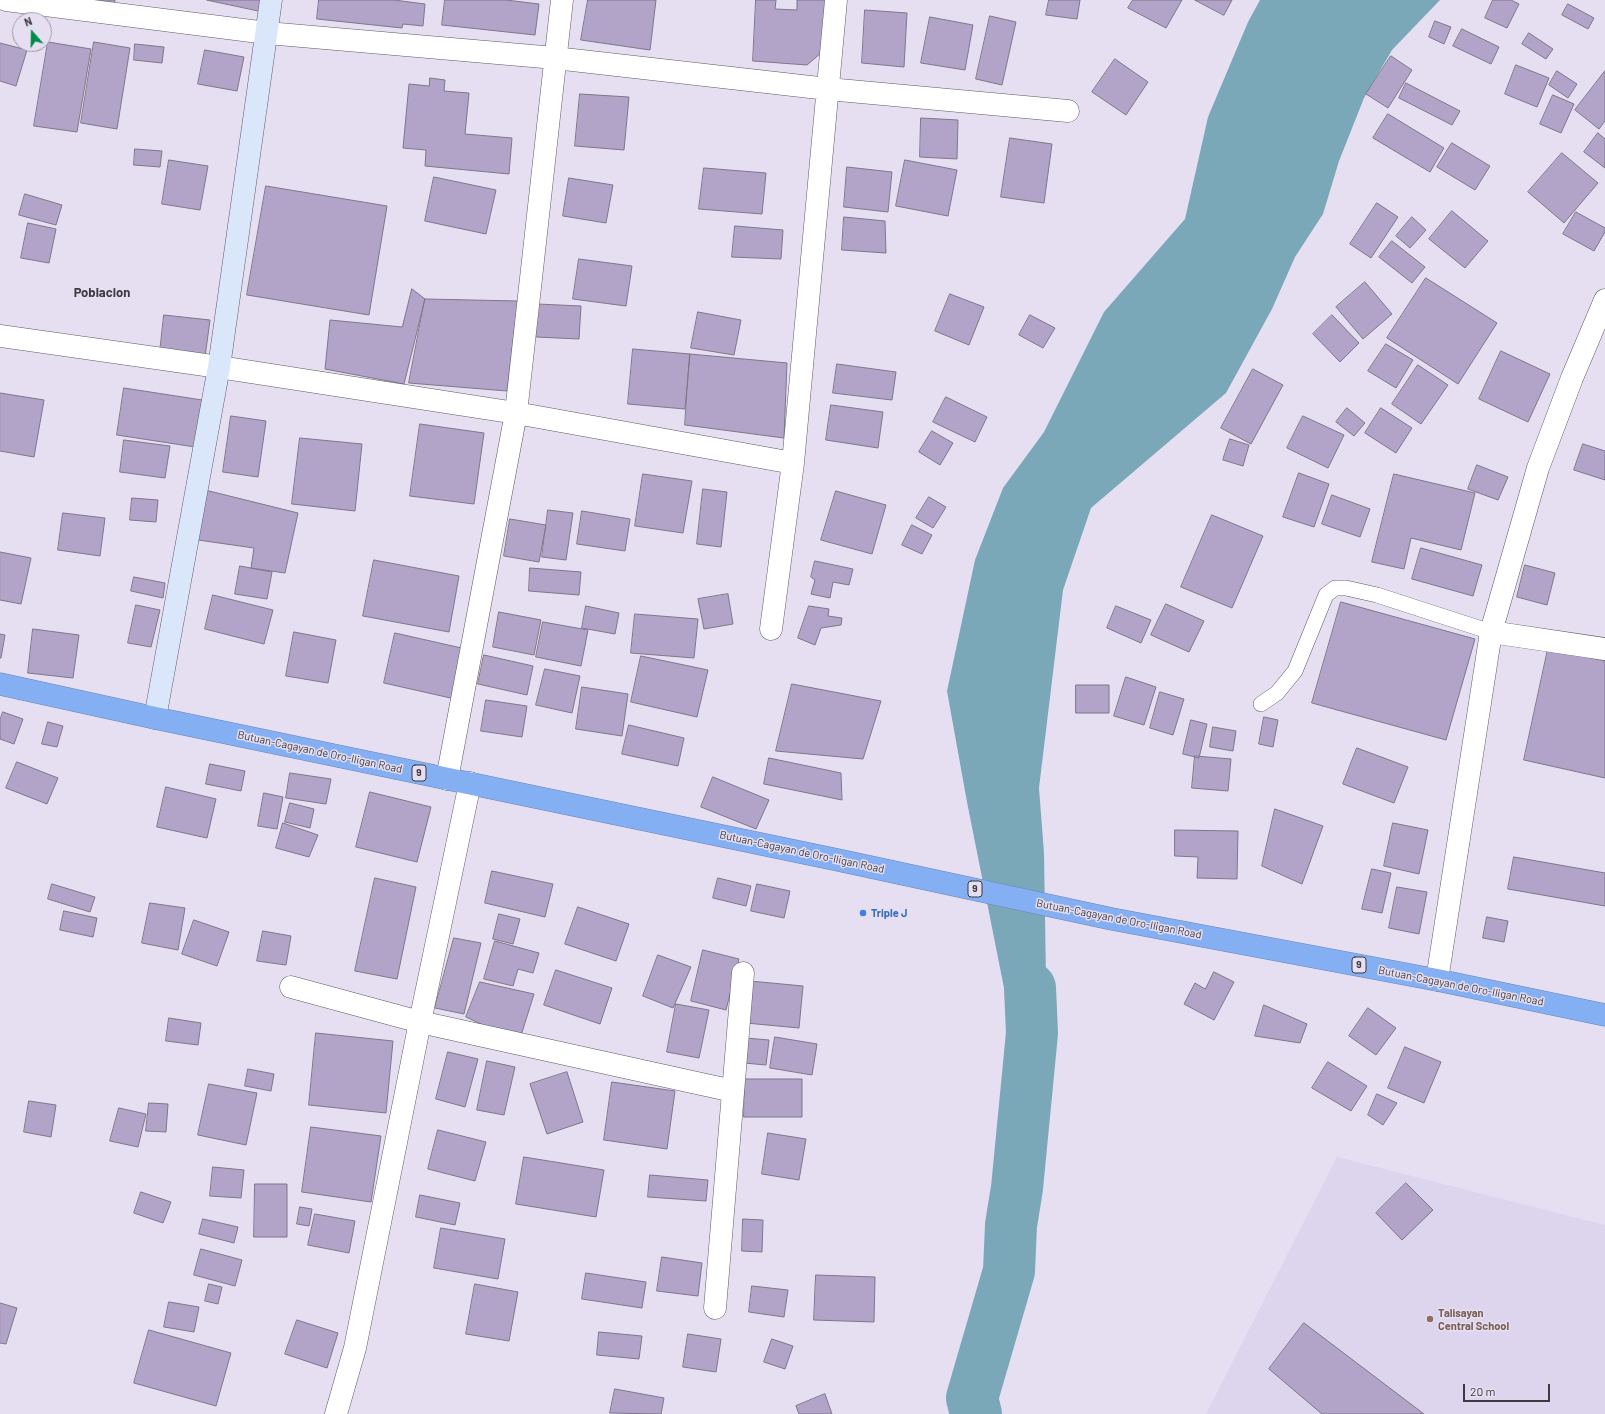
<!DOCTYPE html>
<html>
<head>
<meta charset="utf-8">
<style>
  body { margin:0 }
  #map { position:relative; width:1605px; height:1414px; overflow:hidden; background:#e6dff1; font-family:Barlow,sans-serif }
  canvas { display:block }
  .north { position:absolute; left:12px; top:12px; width:40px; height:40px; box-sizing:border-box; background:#e6dff1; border:1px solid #a29dab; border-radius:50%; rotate:340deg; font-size:11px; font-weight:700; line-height:16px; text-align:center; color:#3d3b42 }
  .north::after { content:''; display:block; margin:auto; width:14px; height:18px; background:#008b49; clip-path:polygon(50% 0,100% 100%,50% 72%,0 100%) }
  .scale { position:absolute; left:1463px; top:1384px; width:87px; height:18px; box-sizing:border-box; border:2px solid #3d3b42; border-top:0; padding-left:5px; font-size:12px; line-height:14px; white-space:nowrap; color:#3d3b42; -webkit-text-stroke:3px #e6dff1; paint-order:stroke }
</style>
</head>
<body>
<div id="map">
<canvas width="1605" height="1414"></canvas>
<div class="north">N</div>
<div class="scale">20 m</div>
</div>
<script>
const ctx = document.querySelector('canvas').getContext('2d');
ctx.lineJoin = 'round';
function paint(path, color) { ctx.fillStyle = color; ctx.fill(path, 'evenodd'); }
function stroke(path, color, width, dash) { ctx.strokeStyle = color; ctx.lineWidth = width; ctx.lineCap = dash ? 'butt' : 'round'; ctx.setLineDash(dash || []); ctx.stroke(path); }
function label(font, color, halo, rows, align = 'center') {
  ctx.font = font + ' Barlow,sans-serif'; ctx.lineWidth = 3; ctx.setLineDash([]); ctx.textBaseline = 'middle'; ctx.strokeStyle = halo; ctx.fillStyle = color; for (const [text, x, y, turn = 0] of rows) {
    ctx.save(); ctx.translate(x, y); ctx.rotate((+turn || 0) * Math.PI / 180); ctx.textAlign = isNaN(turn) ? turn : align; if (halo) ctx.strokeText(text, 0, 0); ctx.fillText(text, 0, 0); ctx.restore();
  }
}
paint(new Path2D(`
  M1337,1157L1605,1225V1414H1206Z`), '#ddd4ed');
paint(new Path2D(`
  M1260,0H1440L1392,50L1364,98L1339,161L1323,214L1295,257L1272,309L1226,393L1091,508L1063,590L1039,788L1044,853L1048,1106L1008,1008L967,802L947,691L975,560L1003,488L1044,432L1104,312L1185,219L1208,117L1248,22Z`), '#7aa8b9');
stroke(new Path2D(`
  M976,1414L972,1398L1009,1271L1011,1225L1017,1188L1032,1033L1030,988`), '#7aa8b9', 52);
const building = new Path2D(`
  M94,0H115L114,7L94,4Z
  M207,0H262L260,11Z
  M319,0H394L425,4L423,26L403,24L402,28L317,19Z
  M445,0H506L539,4L535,35L442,25Z
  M588,0H656L650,50L581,40Z
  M756,0H776L775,9L797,10V0H832L828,47L807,65L753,61Z
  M1049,0H1080L1077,19L1046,15Z
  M1133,0H1182L1166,28L1128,8Z
  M1195,0H1232L1224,15Z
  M1493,0H1511L1519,4L1507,28L1485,18Z
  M1568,4L1594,18L1588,29L1562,15Z
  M865,10L907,13L904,67L862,63Z
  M990,16L1016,22L1002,85L976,79Z
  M930,17L973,25L965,70L921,63Z
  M1435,21L1451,27L1444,44L1429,37Z
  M1462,29L1499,47L1491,64L1453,46Z
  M1529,33L1553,49L1546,59L1522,44Z
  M48,42L91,49L77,132L34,126Z
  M94,42L130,48L117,129L81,123Z
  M0,43L27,50L16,86L0,81Z
  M135,44L164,47L162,63L134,60Z
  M205,50L244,57L237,91L198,84Z
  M1391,56L1412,70L1388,108L1366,94Z
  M1115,59L1148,82L1126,115L1092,92Z
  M1516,65L1549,78L1537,107L1505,94Z
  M1557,71L1577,84L1568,98L1549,85Z
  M1605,71V121L1599,129L1575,110Z
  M430,78L445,80L444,91L469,93L465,134L512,138L509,174L425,166L426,150L403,148L409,84L429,86Z
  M1406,83L1460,111L1452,125L1399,98Z
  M580,94L629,97L624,150L575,146Z
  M1553,95L1574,104L1561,133L1540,124Z
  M1388,114L1444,148L1430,172L1373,138Z
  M921,118L958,120L957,159L920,157Z
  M1598,133L1605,139V168L1584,152Z
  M1010,138L1052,144L1044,203L1001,197Z
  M1452,143L1490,166L1475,190L1437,167Z
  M135,149L162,151L160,167L134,165Z
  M1562,153L1598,183L1564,223L1528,192Z
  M169,160L208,166L200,210L162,204Z
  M905,160L957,170L948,216L896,206Z
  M847,167L892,172L888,212L844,207Z
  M704,168L766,173L762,214L699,209Z
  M434,177L496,190L486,234L425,221Z
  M569,178L613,185L606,223L563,216Z
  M266,186L387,206L369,315L247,295Z
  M25,194L62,205L56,225L19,215Z
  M1377,203L1398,217L1371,258L1350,244Z
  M1452,211L1488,241L1465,268L1429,239Z
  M1576,212L1605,228V232L1594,251L1563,234Z
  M844,217L885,221L886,253L842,250Z
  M1412,217L1426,230L1410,248L1396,236Z
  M28,223L56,229L49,263L21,258Z
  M735,226L783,230L781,259L732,257Z
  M1392,241L1425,267L1412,283L1379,257Z
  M579,259L632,266L626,306L573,299Z
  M1426,278L1497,323L1458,384L1387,338Z
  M1365,282L1392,314L1363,339L1336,307Z
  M412,289L425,299L404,384L325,369L330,320L402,327Z
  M950,294L984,307L969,345L935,331Z
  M425,299L518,301L507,391L409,383Z
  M537,304L581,306L579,339L536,337Z
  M698,312L741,320L734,355L691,348Z
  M164,315L210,320L205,357L160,352Z
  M1030,315L1055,328L1043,348L1019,335Z
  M1332,315L1359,343L1340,362L1313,334Z
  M1386,344L1413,360L1396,388L1368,371Z
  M633,349L690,354L685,409L628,404Z
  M1501,351L1550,374L1528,422L1479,399Z
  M690,354L787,363L784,438L685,425Z
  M837,364L896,372L892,400L833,393Z
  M1418,365L1448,385L1421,424L1392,404Z
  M1253,369L1283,385L1251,444L1221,428Z
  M124,388L202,400L195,447L117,435Z
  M0,393L44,400L34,457L0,451Z
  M946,397L987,417L975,442L933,422Z
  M831,405L883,412L878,448L826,440Z
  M1347,408L1365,423L1354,436L1336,422Z
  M1381,408L1412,428L1396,453L1365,433Z
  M231,416L266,421L258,477L223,472Z
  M1303,416L1344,435L1328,468L1287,448Z
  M420,424L484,433L474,504L410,496Z
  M932,431L953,443L940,465L919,452Z
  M300,438L362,444L355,511L292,504Z
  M1230,439L1249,445L1243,466L1223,460Z
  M124,440L170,446L165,478L120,472Z
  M1583,444L1605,451V480L1574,470Z
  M1477,465L1508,477L1498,500L1468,489Z
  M1299,473L1329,484L1314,527L1283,517Z
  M643,474L692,481L683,533L635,526Z
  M1394,474L1475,493L1461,550L1411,538L1404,569L1372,562Z
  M703,489L727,492L721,547L697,544Z
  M205,490L298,513L285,573L251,568L254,548L198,540Z
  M836,491L886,505L872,554L821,540Z
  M1332,495L1370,509L1360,537L1322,524Z
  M929,497L946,507L933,528L916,518Z
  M132,498L158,500L156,522L130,520Z
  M548,510L573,513L566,560L542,557Z
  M582,511L630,519L625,551L577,544Z
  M63,513L105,518L100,556L58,550Z
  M1212,515L1263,536L1232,608L1181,587Z
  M510,519L546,525L539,562L504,556Z
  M912,525L932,535L922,554L902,545Z
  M1421,548L1482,565L1473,596L1412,579Z
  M0,552L31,558L21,604L0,600Z
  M374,560L459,576L449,632L363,616Z
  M815,561L853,569L849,585L833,582L830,598L811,594L815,580L811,577Z
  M1525,565L1555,573L1547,605L1517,597Z
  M240,566L272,572L267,599L235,594Z
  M530,568L581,572L579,595L529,591Z
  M134,577L165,583L163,598L131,591Z
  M728,594L733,624L704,629L698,599Z
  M213,595L273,610L264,644L205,629Z
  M1341,602L1475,639L1446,740L1312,703Z
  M1166,604L1204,621L1189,652L1151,635Z
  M136,605L160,610L151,647L128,643Z
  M586,606L619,613L615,634L582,628Z
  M809,606L829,609L828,616L842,618L841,625L821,628L815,645L798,638Z
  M1116,606L1151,620L1141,643L1107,628Z
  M499,612L541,620L534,655L493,647Z
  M635,614L698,619L694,658L631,653Z
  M543,622L588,630L581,666L536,657Z
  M33,629L79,635L73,678L28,673Z
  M294,632L336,640L328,683L286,676Z
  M395,633L466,649L455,699L384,683Z
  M0,634L5,635L1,658H0Z
  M1548,649L1605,661V778L1524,760Z
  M484,655L533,666L527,695L478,684Z
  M641,656L708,670L697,717L631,702Z
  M545,669L580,676L572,713L536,705Z
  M1126,677L1156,687L1144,725L1114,716Z
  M792,684L881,701L863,759L776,751Z
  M1076,685H1109V713H1076Z
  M582,687L628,694L622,736L576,729Z
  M1160,692L1184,699L1173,735L1150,728Z
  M486,700L527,706L522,737L481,731Z
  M3,712L23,719L14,744L0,739V720Z
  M1264,717L1278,720L1273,747L1259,744Z
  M1191,720L1207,724L1199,758L1183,754Z
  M48,722L63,726L57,747L42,744Z
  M629,725L684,738L678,766L622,754Z
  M1213,727L1236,731L1233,751L1210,747Z
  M1357,748L1408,767L1394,803L1343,784Z
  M1195,756L1231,759L1228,791L1192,788Z
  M769,758L841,773L842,800L764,784Z
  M17,762L58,778L47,804L6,788Z
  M210,764L245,771L241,791L206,784Z
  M290,773L331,779L326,804L286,798Z
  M713,777L769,800L756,829L701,807Z
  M166,787L216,799L207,838L157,827Z
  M370,792L431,807L417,862L356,847Z
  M264,793L283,797L277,829L258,826Z
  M290,803L314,809L310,828L285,822Z
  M1275,809L1323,826L1302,884L1262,866Z
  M283,823L318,835L309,857L276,848Z
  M1393,823L1428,830L1419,874L1384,866Z
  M1175,830L1238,831L1237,879L1197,878L1198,857L1175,856Z
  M1514,857L1605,873V906L1508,889Z
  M1372,869L1391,873L1382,913L1362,909Z
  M492,871L553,884L545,917L485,903Z
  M375,878L416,887L397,979L355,971Z
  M718,878L751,886L746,906L713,898Z
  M52,884L95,897L90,912L48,899Z
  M757,884L790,891L784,918L751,911Z
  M1397,887L1427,892L1419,934L1389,928Z
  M150,903L185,908L178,950L142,943Z
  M578,907L629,924L616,961L565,944Z
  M64,911L97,918L93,937L60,930Z
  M499,914L520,919L513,944L493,939Z
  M1487,917L1508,921L1504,942L1483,938Z
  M194,920L229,932L217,966L182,954Z
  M263,931L291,936L286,965L257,961Z
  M454,938L481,943L464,1014L435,1008Z
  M495,941L539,953L533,973L518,969L513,986L484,979Z
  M703,950L739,959L726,1010L691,1001Z
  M658,955L691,967L673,1008L643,996Z
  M556,970L612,988L600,1024L544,1005Z
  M1214,972L1234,982L1214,1020L1184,1004L1195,983L1205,989Z
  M750,981L803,986L799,1028L746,1023Z
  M480,982L534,994L519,1042L466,1017Z
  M676,1004L709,1010L699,1058L667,1052Z
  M1264,1005L1307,1024L1300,1043L1255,1036Z
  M1368,1008L1396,1028L1376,1055L1349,1036Z
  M169,1018L201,1023L198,1045L166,1041Z
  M316,1033L393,1041L386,1113L309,1105Z
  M775,1037L817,1044L812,1075L770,1068Z
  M746,1038L769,1040L766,1065L744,1063Z
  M1405,1047L1441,1062L1424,1103L1388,1088Z
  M448,1052L478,1059L465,1107L436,1099Z
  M487,1061L515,1067L504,1115L477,1110Z
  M1328,1062L1367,1086L1351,1111L1312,1088Z
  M248,1069L274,1074L271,1091L245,1086Z
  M567,1072L583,1122L547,1134L530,1084Z
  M745,1079H802V1117H744Z
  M612,1082L675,1091L667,1149L604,1140Z
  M209,1084L257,1093L246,1145L198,1135Z
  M1377,1094L1397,1103L1383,1125L1368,1115Z
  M29,1101L56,1105L51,1137L24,1132Z
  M149,1103L168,1104L166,1132L146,1131Z
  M119,1108L146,1114L138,1147L110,1141Z
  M311,1127L381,1136L371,1202L302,1192Z
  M438,1130L486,1142L475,1181L428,1169Z
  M768,1133L806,1139L799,1180L762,1174Z
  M524,1157L604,1170L596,1217L516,1204Z
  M213,1167L244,1170L241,1198L210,1196Z
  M650,1175L708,1180L706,1201L648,1197Z
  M1406,1183L1433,1210L1402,1240L1376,1213Z
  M255,1184H287V1237H254Z
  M141,1192L171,1202L163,1223L134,1213Z
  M420,1195L460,1203L455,1225L416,1217Z
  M300,1207L312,1209L309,1226L297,1224Z
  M315,1214L355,1221L349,1253L308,1245Z
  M203,1219L238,1227L234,1243L199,1234Z
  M743,1219L763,1220L762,1252L742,1251Z
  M441,1228L505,1239L498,1279L434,1268Z
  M201,1249L242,1260L235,1286L194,1275Z
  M662,1257L702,1263L698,1296L657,1291Z
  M586,1273L646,1282L642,1308L582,1299Z
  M816,1275L875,1277L874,1322L814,1320Z
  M209,1284L222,1287L218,1304L205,1301Z
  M475,1284L518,1292L509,1341L466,1334Z
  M752,1286L788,1290L784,1317L749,1312Z
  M169,1302L199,1307L194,1332L164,1327Z
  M0,1303L17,1308L6,1344L0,1343Z
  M297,1320L338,1333L327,1368L285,1354Z
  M1304,1323L1424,1414H1322L1269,1369Z
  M149,1330L231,1353L216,1406L134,1383Z
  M599,1332L642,1336L639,1359L597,1355Z
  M688,1334L721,1339L716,1372L683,1367Z
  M772,1339L793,1346L785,1369L764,1362Z
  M615,1389L664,1398L661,1414L610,1413Z
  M825,1394L832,1414H799L796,1406Z`);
paint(building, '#b2a4c9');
stroke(building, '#7d7787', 1);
const lane = new Path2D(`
  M1261,704L1277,693L1295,671L1326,595L1335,588H1346L1377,595L1491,632`);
const street = new Path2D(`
  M6,0L267,33L555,58L828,89L1068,111
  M0,336L219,367L516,413L793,463
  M771,629L793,463L836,0
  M1491,632L1605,649
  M447,779L516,413L562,0
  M1437,980L1491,632L1538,468L1572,378L1605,300
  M291,987L420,1022L733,1091
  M715,1308L743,973
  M336,1414L355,1348L420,1022L470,783`);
const secondary = new Path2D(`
  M155,718L219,367L271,0`);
const highway = new Path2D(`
  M0,684L155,718L838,860L1112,919L1437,980L1605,1015`);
stroke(lane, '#5e5868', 16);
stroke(street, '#5e5868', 23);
stroke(secondary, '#5e5868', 23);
stroke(highway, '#6b86b4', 23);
stroke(lane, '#fff', 15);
stroke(street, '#fff', 22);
stroke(secondary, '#dae7fb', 22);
stroke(highway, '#84aff2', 22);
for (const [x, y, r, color] of [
  [863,913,4,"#3f7fe0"],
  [1430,1319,4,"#8d6e63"]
]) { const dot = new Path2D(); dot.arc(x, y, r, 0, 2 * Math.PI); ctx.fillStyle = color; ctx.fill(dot); stroke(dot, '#e6dff1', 1.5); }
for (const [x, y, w] of [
  [419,773,14],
  [975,889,14],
  [1359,965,14]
]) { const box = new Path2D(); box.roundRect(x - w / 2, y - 8, w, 16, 3); ctx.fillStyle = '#e6dff1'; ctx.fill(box); stroke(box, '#3d3b42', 1); }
label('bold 10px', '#3d3b42', null, [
  ["9",419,773],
  ["9",975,889],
  ["9",1359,965]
]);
label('11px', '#3d3b42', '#e6dff1', [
  ["Butuan-Cagayan de Oro-Iligan Road",320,752,12],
  ["Butuan-Cagayan de Oro-Iligan Road",802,852,12],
  ["Butuan-Cagayan de Oro-Iligan Road",1119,919,11],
  ["Butuan-Cagayan de Oro-Iligan Road",1461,986,11]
]);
label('bold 11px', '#366cbe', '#e6dff1', [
  ["Triple J",871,913]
], 'left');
label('bold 11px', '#785e54', '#e6dff1', [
  ["Talisayan",1438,1313],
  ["Central School",1438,1326]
], 'left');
label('bold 13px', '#3d3b42', '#e6dff1', [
  ["Poblacion",102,293]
]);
</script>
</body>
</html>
